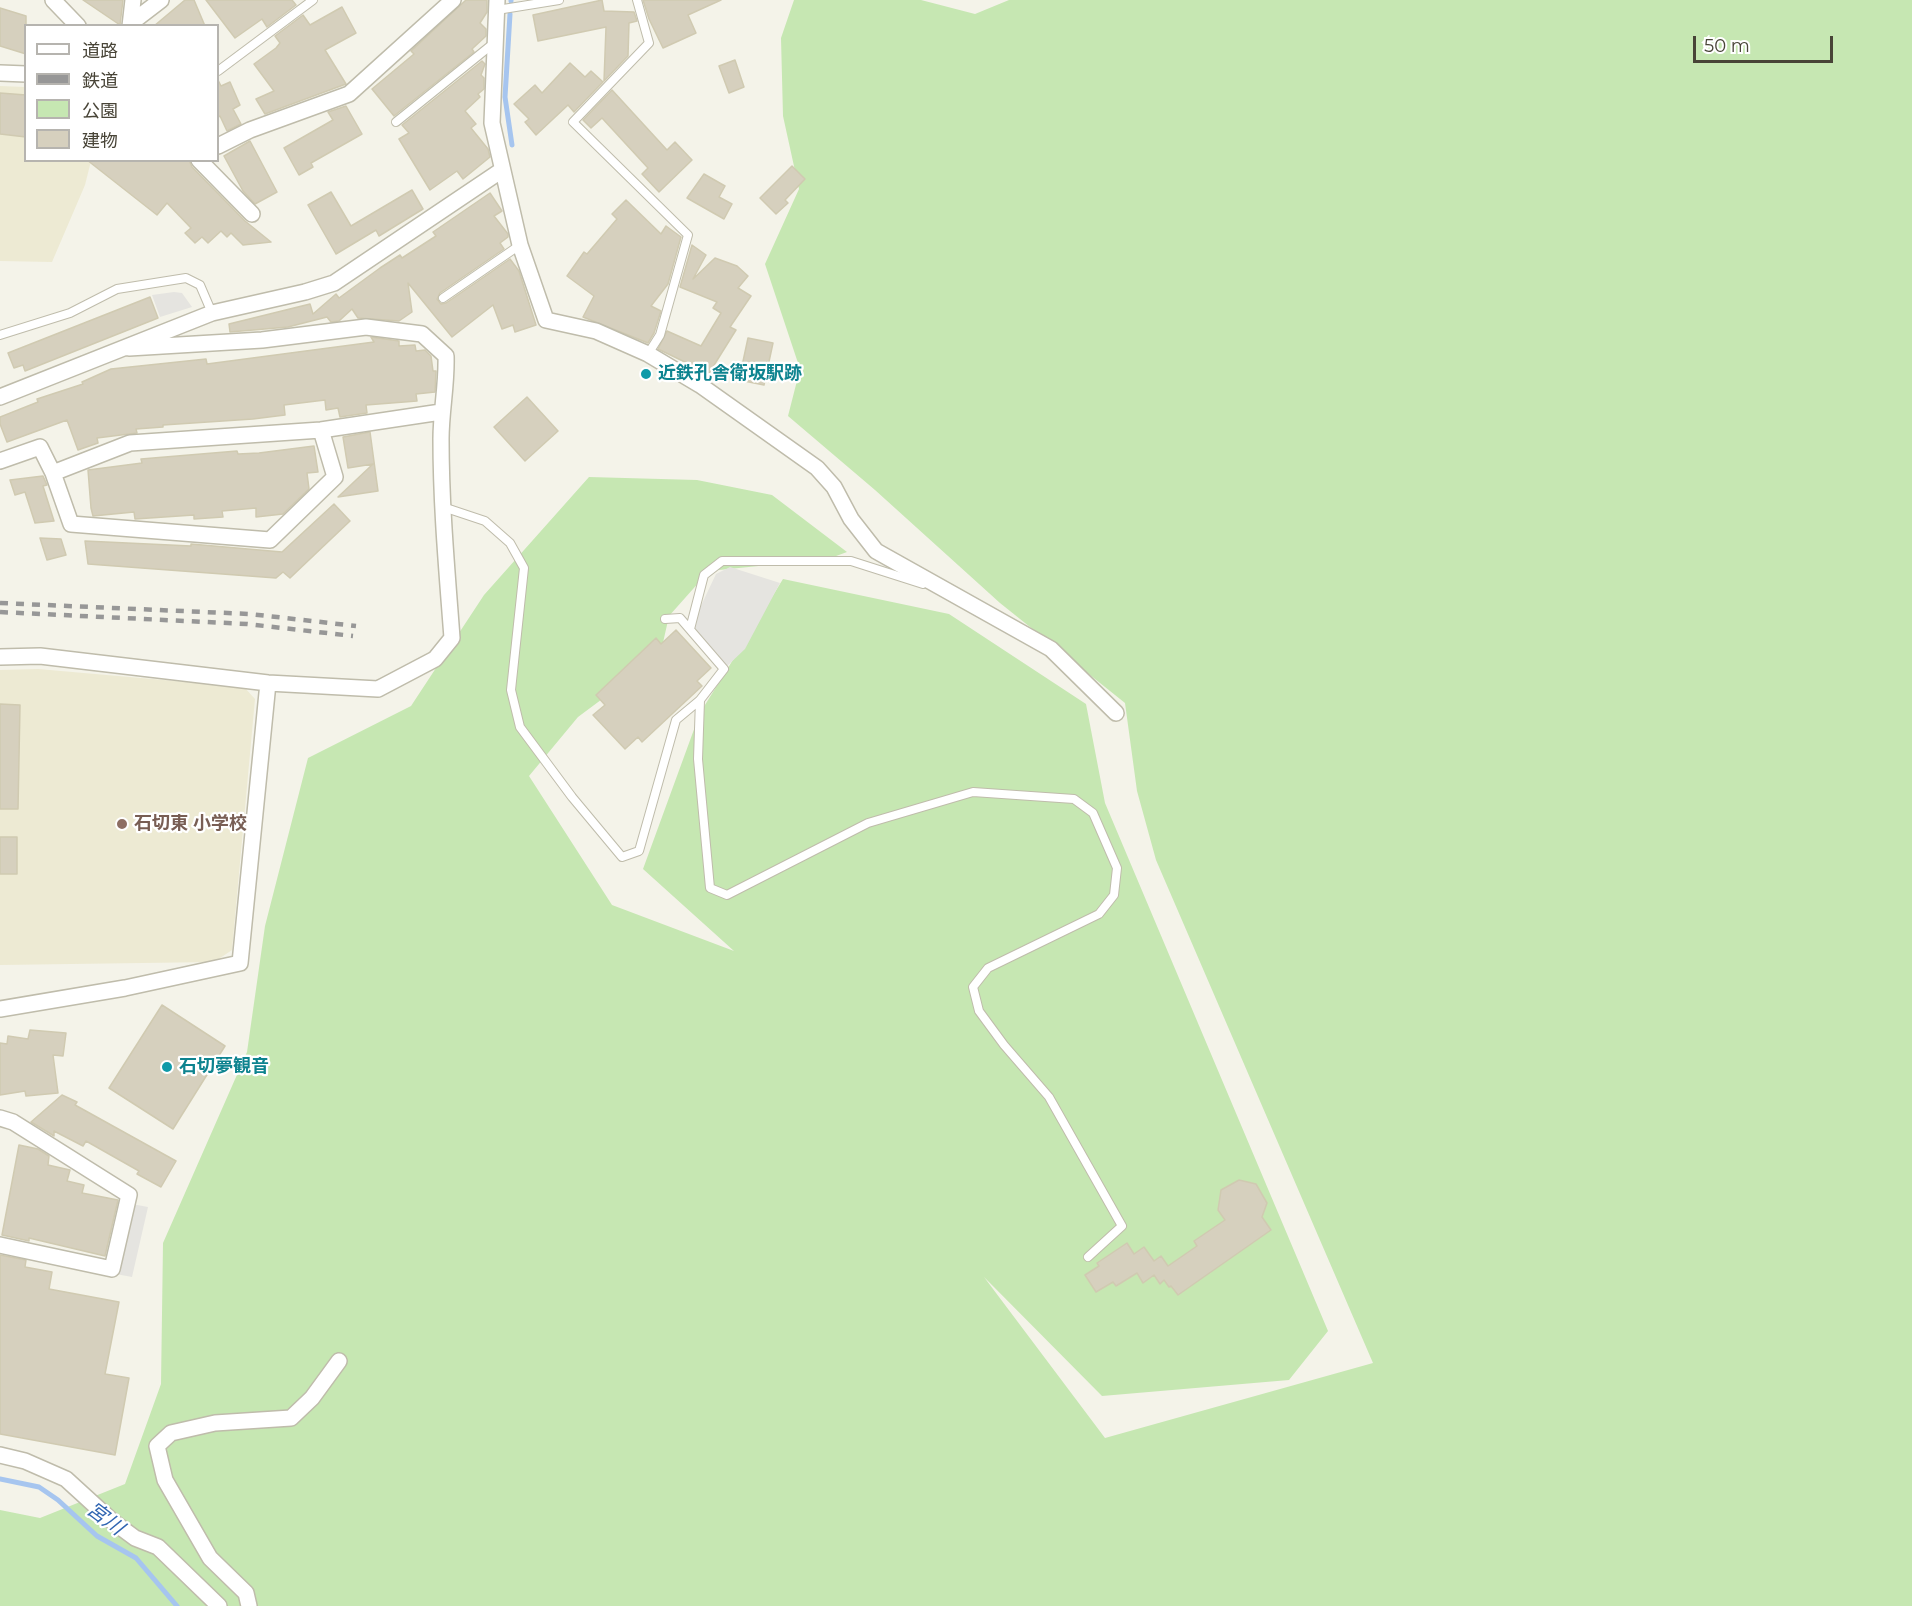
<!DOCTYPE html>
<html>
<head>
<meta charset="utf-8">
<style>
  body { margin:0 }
  #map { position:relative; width:1912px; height:1606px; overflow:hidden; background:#f4f3e9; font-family:Montserrat,"Noto Sans JP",sans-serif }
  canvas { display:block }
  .legend { position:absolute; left:24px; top:24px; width:195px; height:138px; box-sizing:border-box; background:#fff; border:2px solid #b6b4af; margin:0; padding:8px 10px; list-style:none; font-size:18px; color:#484437 }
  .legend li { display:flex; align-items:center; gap:12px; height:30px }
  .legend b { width:30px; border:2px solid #b6b4af }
  .scale { position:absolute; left:1693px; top:36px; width:140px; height:27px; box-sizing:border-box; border:3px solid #484437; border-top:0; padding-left:8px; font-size:18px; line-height:21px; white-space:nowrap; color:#484437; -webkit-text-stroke:4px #fff; paint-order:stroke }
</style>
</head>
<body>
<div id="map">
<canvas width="1912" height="1606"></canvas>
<ul class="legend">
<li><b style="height:8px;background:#fff"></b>道路</li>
<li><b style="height:8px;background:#979797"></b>鉄道</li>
<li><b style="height:16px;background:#c6e7b2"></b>公園</li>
<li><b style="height:16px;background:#d6d0be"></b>建物</li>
</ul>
<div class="scale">50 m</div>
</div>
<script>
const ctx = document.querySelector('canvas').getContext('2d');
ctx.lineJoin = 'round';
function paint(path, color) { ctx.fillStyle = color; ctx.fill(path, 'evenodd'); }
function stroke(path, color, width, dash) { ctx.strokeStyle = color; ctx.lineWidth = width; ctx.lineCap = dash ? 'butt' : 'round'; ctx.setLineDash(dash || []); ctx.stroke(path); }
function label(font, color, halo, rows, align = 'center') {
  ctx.font = font + ' Montserrat,"Noto Sans JP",sans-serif'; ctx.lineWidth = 4.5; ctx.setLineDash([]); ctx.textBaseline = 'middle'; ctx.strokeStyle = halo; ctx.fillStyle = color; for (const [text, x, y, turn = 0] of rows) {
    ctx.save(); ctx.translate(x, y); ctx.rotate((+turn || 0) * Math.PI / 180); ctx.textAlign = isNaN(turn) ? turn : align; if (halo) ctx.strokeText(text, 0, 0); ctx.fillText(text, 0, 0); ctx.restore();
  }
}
paint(new Path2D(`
  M0,86L25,87L26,160L91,161L85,185L52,262L0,261Z
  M38,669L244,687L255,699L232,950L214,962L0,965V670Z`), '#edead3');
paint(new Path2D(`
  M794,0H921L975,14L1009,0H1912V1606H0V1510L40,1518L125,1484L161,1384L163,1243L247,1052L265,926L308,758L411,706L484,595L589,477L697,480L772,495L847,552L828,559L709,571L669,616L660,656L578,717L529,776L612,905L734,951L643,869L700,713L783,579L949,614L1086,704L1105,803L1328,1331L1289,1380L1102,1396L984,1277L1105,1438L1373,1363L1156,860L1137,791L1125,703L1000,603L875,490L788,416L800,369L765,264L799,189L783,116L781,38Z`), '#c6e7b2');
paint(new Path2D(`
  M174,292L182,293L192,307L160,317L152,295Z
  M730,567L780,583L745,649L724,669L690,629L716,574Z
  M132,1204L148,1207L132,1277L116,1274Z`), '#e5e4e0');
stroke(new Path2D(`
  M511,1V0
  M510,14L505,97L512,145
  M0,1479L39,1487L58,1500L97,1536L136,1558L177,1606`), '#a6c5ef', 5);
const building = new Path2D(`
  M83,0H123L120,25Z
  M185,0H194L205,26H154Z
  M206,0H292L296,5L267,27L262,19L235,38Z
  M466,0H487V12L480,23L486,29V36L472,49L474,52L394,116L372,89L414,54L411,51Z
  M602,0L604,11L634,12L637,21L629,23L628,56L604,81L606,27L538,41L533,15Z
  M643,0H721L688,15L696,33L663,48L649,19Z
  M342,7L356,33L325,50L346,84L265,114L256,99L274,91L254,64L276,48L280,43L275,36L303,15L310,25Z
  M0,8L26,16V54L0,46Z
  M735,60L744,87L729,93L719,66Z
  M482,61L485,64L481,75L484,78V89L478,94L480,97L465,111L476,124L471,128L488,149L490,157L463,179L457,171L430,190L399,139L409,133L402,125Z
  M570,63L585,77L591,71L603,82L574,112L568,105L536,135L525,122L529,119L514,104L535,85L542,93Z
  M218,80L221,86L230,82L240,105L233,109L241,124L227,131L220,116L218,117Z
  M612,90L667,150L675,142L692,160L659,192L642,174L648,168L602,118L591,128L583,120Z
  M0,93L26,95V137L0,134Z
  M346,106L362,134L311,163L313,167L299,175L284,148L333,120L328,112Z
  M250,141L277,192L255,204L243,191L224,156Z
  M87,160H189L192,167L245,221L271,242L243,245L231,233L227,237L221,231L208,243L202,237L195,243L185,233L191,228L167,203L157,215Z
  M792,166L805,179L785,200L788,203L776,214L760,198Z
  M704,174L725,186L719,197L732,204L724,219L687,198Z
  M412,190L423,209L379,236L376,230L336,254L308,205L331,192L351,226Z
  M490,193L502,211L494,216L508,234V237L500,243L504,249L440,293L437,299L441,304L446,303L510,259L519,271L536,325L515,332L513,325L502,329L493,305L452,337L408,283L412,312L399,321L358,318L352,309L339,321L331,322L327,317L288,327L230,332L229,324L310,304L313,314L336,294L339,298L380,268L400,255L402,258L436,236L433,232Z
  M626,200L661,234L666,226L681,237L668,284L651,306L661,311L654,333L648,343L583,317L594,296L567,276L584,252L587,254L617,219L612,214Z
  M692,245L706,255L693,279L715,258L737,266L748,276L738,288L751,296L730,327L736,330L706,378L688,366L689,364L658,349L667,331L701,346L721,313L713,308L717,302L680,287Z
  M150,297L158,318L25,371L23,365L14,368L8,353Z
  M371,337L399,341V346L415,345L416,351L425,350L431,356L433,371H436L435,392L416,394L417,401L366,405L367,413L340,417L338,408L326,410L325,400L284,405L285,415L253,419L163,425V427L136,429L137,433L97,438L98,443L78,450L67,420L7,442L0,424V417L38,402L37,399L83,384L82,382L111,369L206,359L207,364L374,342Z
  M748,338L773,343L764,385L739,380Z
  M527,397L558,431L525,461L494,427Z
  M370,432L378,491L338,497L373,464L348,468L343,437Z
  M314,446L318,472L307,473L309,489L283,514L256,517V508L222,511L223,517L194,519V515L135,519L134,512L93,516L91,508L88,470L142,463L141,459L237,451L238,454L259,453Z
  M43,476L47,485L43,486L54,521L35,523L25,492L15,495L10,480Z
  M334,504L350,521L290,578L283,572L276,578L88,564L85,541L191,546V544L282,552Z
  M40,538L61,539L66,555L47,560Z
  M676,630L711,668L697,681L702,686L642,742L638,737L625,749L593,715L605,705L596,695L656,638L661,644Z
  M0,704L20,705L18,809H0Z
  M0,837H17V874H0Z
  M162,1005L225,1046L173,1129L109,1088Z
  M30,1030L66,1033L63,1056L53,1055L58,1093L26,1096L25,1091L0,1095V1043L7,1044L8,1036L28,1039Z
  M62,1095L77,1102L75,1105L176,1161L161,1187L137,1174L139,1171L86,1141L83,1146L54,1131V1136L31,1122Z
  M19,1145L38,1149L49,1156L48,1165L70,1170L67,1181L84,1185L82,1193L118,1200L105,1256L29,1238V1241L2,1235Z
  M1239,1180L1256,1184L1267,1203L1262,1217L1271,1230L1178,1295L1171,1286L1169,1287L1164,1280L1160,1284L1154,1275L1143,1283L1137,1273L1116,1286L1113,1282L1096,1292L1085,1275L1099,1266L1097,1263L1127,1243L1134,1254L1144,1247L1154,1261L1161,1256L1168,1266L1197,1246L1194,1241L1225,1220L1218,1210L1221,1190Z
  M0,1255L26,1260L25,1267L52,1272L49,1289L119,1302L105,1374L129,1378L115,1455L0,1434Z`);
paint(building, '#d6d0be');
stroke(building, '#d0cab1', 1.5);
const service = new Path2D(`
  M637,0L649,43L573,122L688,235L660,335L648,354
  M497,10L559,0
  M218,71L313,0
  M396,122L494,43
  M443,298L520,245
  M0,335L70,313L117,289L186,278L200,285L212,313
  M443,507L485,521L510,543L524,568L511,690L520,727L572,797L622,857L639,851L676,720L700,700L724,669L680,618L665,619
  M690,629L704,575L722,561H851L923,584
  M700,700L698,759L710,888L727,895L868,823L973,792L1074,799L1093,813L1117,868L1114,895L1099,914L988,968L973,987L979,1011L1004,1045L1049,1097L1122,1226L1088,1257`);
const minor = new Path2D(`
  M53,0L78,26
  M497,0L492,123L520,245L546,320L596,331L648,354L700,385L817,468L834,487L851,519L876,551L1051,649L1116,713
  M131,23L161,0
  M130,26L133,0
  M0,73L26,74
  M218,146L250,130L349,94L453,0
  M199,160L252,214
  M0,397L212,313L305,292L334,283L502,170
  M0,461L40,447L53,473L71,524L270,540L335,477L321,430
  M53,473L130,443L321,430L441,412
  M0,657L40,656L268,683L378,689L435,659L452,638C447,571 441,506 441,439C441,411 447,384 446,356L422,334L366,327L262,340L129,348
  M0,1009L125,988L240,963L268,683
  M0,1118L13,1122L129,1195L112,1269L0,1245
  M0,1455L25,1461L66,1479L112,1521L135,1538L158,1547L219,1606
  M249,1606L246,1593L210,1558L165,1480L157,1446L171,1433L215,1423L291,1418L312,1398L339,1361`);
stroke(service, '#bfbcab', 10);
stroke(minor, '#bfbcab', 18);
stroke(service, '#fff', 8);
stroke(minor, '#fff', 15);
stroke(new Path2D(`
  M0,603L250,614L356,626
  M0,612L247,624L353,636`), '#979797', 4.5, [8, 8]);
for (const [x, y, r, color] of [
  [646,374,6,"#0f9aa8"],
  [122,824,6,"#8d6e63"],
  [167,1067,6,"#0f9aa8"]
]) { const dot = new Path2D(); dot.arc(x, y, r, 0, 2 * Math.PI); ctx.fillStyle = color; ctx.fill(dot); stroke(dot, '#fff', 2); }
label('bold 18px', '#0d838f', '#fff', [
  ["近鉄孔舎衛坂駅跡",658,374],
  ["石切夢観音",179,1067]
], 'left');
label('bold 18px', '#785e54', '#fff', [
  ["石切東 小学校",134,824]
], 'left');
label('italic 20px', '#3166b2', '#fff', [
  ["宮川",105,1519,37]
]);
</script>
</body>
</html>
